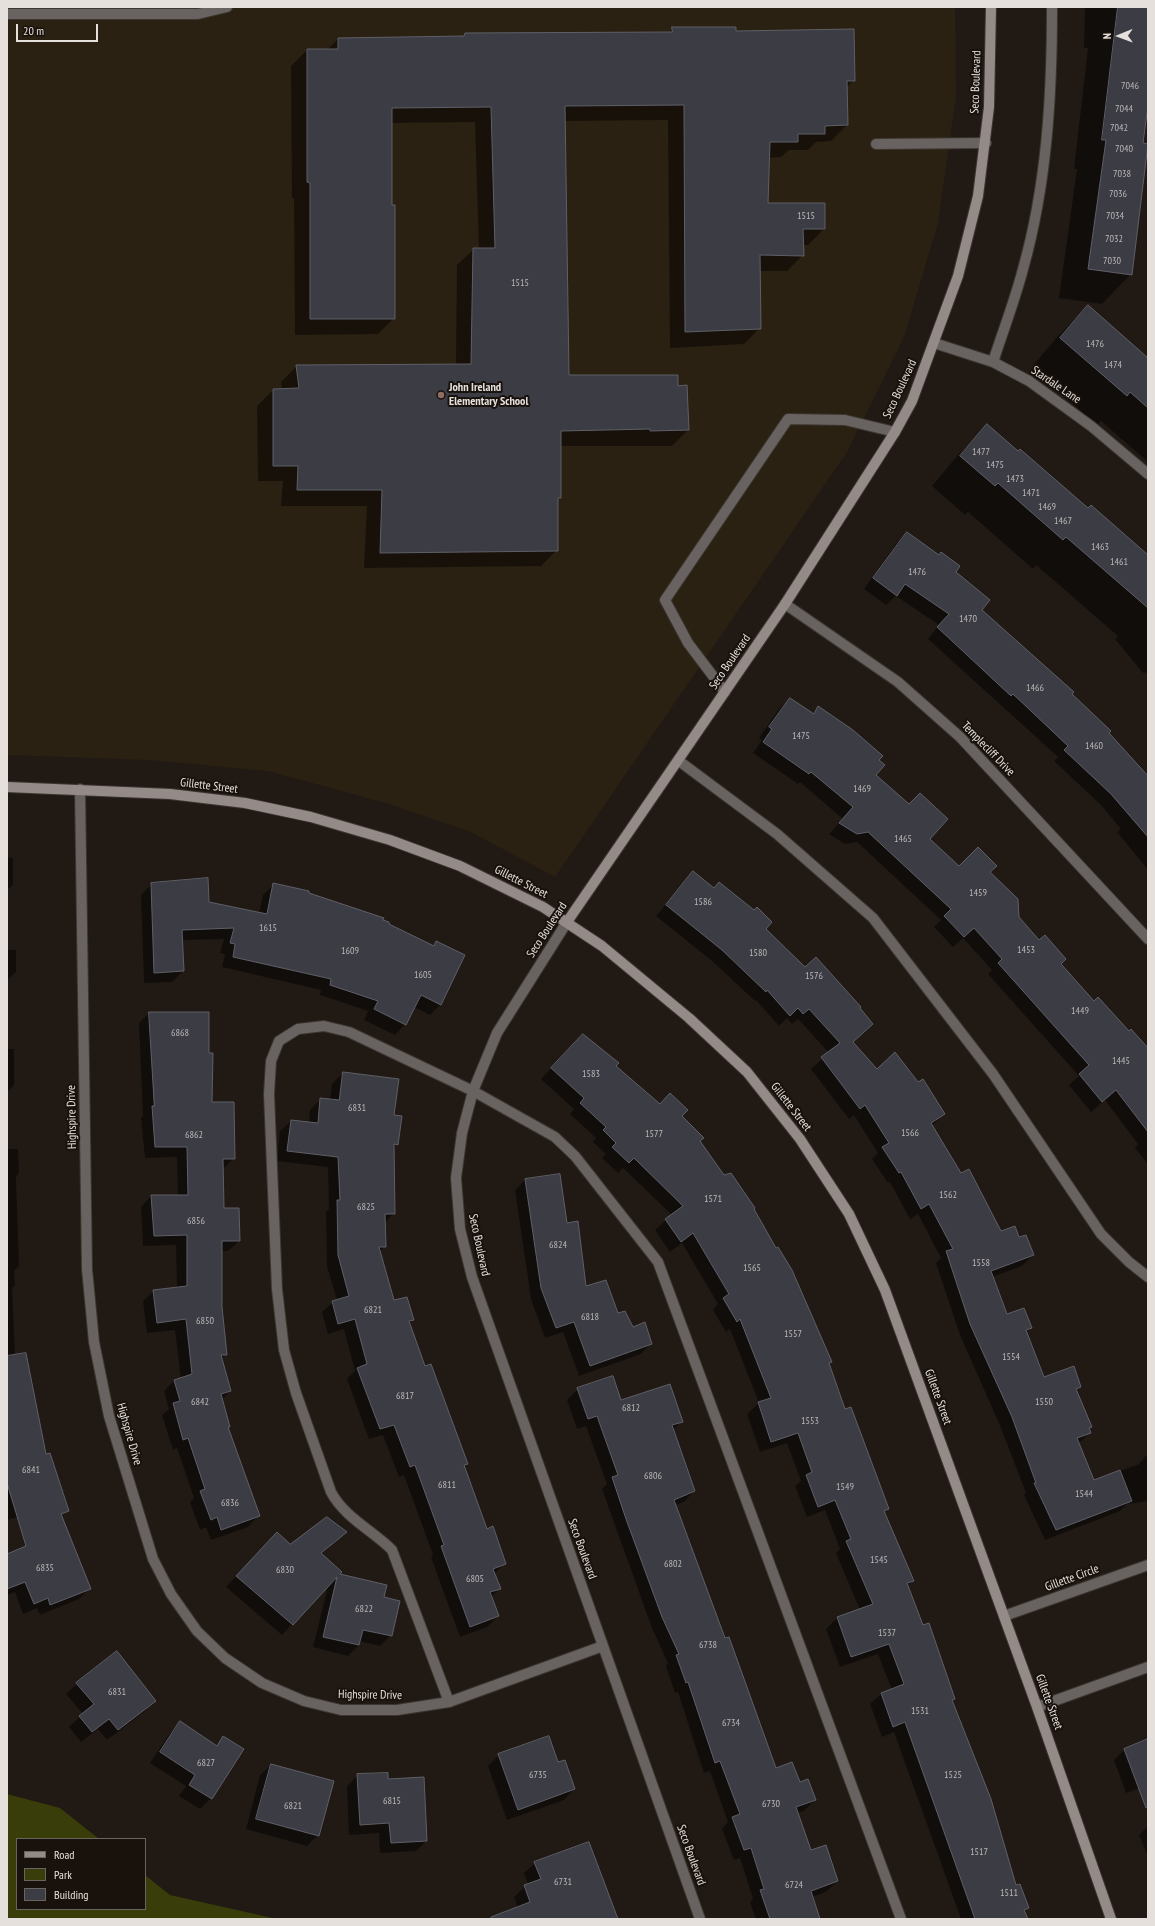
<!DOCTYPE html>
<html>
<head>
<meta charset="utf-8">
<style>
  body { margin:0 }
  #map { position:relative; width:1155px; height:1926px; overflow:hidden; background:#211a14; font-family:"PT Sans Narrow",sans-serif }
  canvas { display:block }
  .frame { position:absolute; inset:0; border:8px solid #e5e0dc; pointer-events:none }
  .legend { position:absolute; left:16px; top:1838px; width:130px; height:72px; box-sizing:border-box; background:#18110c; border:1px solid #6a645f; margin:0; padding:5px 7px; list-style:none; font-size:12px; color:#e5e0dc }
  .legend li { display:flex; align-items:center; gap:8px; height:20px }
  .legend b { width:20px; border:1px solid #6a645f }
  .north { position:absolute; left:1099px; top:16px; width:40px; height:40px; -webkit-text-stroke:3px #18110c; paint-order:stroke; rotate:269deg; font-size:11px; font-weight:700; line-height:16px; text-align:center; color:#e5e0dc }
  .north::after { content:''; display:block; margin:auto; width:14px; height:18px; background:#e5e0dc; clip-path:polygon(50% 0,100% 100%,50% 72%,0 100%) }
  .scale { position:absolute; left:16px; top:24px; width:82px; height:18px; box-sizing:border-box; border:2px solid #e5e0dc; border-top:0; padding-left:5px; font-size:12px; line-height:14px; white-space:nowrap; color:#e5e0dc; -webkit-text-stroke:3px #18110c; paint-order:stroke }
</style>
</head>
<body>
<div id="map">
<canvas width="1155" height="1926"></canvas>
<div class="frame"></div>
<ul class="legend">
<li><b style="height:5px;background:#948b89"></b>Road</li>
<li><b style="height:11px;background:#383d09"></b>Park</li>
<li><b style="height:11px;background:#3c3c45"></b>Building</li>
</ul>
<div class="north">N</div>
<div class="scale">20 m</div>
</div>
<script>
const ctx = document.querySelector('canvas').getContext('2d');
ctx.lineJoin = 'round';
function paint(path, color) { ctx.fillStyle = color; ctx.fill(path, 'evenodd'); }
function stroke(path, color, width, dash) { ctx.strokeStyle = color; ctx.lineWidth = width; ctx.lineCap = dash ? 'butt' : 'round'; ctx.setLineDash(dash || []); ctx.stroke(path); }
function label(font, color, halo, rows, align = 'center') {
  ctx.font = font + ' "PT Sans Narrow",sans-serif'; ctx.lineWidth = 4; ctx.setLineDash([]); ctx.textBaseline = 'middle'; ctx.strokeStyle = halo; ctx.fillStyle = color; for (const [text, x, y, turn = 0] of rows) {
    ctx.save(); ctx.translate(x, y); ctx.rotate((+turn || 0) * Math.PI / 180); ctx.textAlign = isNaN(turn) ? turn : align; if (halo) ctx.strokeText(text, 0, 0); ctx.fillText(text, 0, 0); ctx.restore();
  }
}
paint(new Path2D(`
  M7,7H955L956,95L938,223L904,337L847,452L555,877L471,832L386,803L268,771L149,760L7,755Z`), '#2b2112');
paint(new Path2D(`
  M7,1794L60,1808L99,1839H17V1909H145V1875L170,1895L277,1919H7Z`), '#383d09');
paint(new Path2D(`
  M1085,7H1148V98L1131,274L1102,304L1059,298L1077,169H1074L1088,48H1084Z
  M673,28L735,32L854,80L846,88L847,125L831,141L816,142L808,150H789L781,157L768,158L767,204H824V229L808,245H803V255L787,271H759L760,328L744,344L670,348L668,120L564,121L568,376L677,387L688,430L672,446H560V498L557,501V550L541,566L364,568L367,506H281L283,481H258L257,406L273,390H282L281,382L297,366L456,365L457,265L474,249H479L475,122L391,123L394,318L378,334L295,335L294,198H292L291,66L307,50H327L338,39L462,37L465,34L668,33Z
  M1088,306L1148,359V462L1101,421L1097,425L1031,368L1058,336Z
  M988,426L1088,509L1148,556V675L1145,672L1143,673L1115,639L1118,636L1036,565L1033,569L968,512L965,515L932,486L958,455Z
  M907,533L955,572L980,610L1070,694L1148,778V870L1117,832L1121,829L1101,805L1054,761L1058,757L928,639L939,625L896,596L886,605L864,589L896,544Z
  M790,699L812,714L819,708L878,760L875,776L928,839L959,867L989,873L1018,917L1094,1002L1148,1050V1164L1135,1148L1138,1144L1105,1100L1091,1112L1069,1085L1079,1076L988,974L992,970L963,938L953,947L934,927L941,920L857,842L845,844L829,834L843,819L800,782L798,784L753,753L762,740L759,738L779,709Z
  M7,857L13,858V885L7,890V905Z
  M693,872L764,929L852,1043L877,1070L944,1114L931,1126L961,1174L1001,1232L1019,1239L1033,1255L1022,1266L992,1277L1006,1315L1031,1328L1026,1333L1043,1379L1080,1387L1076,1391L1091,1427L1089,1429L1090,1433L1078,1444L1093,1481L1139,1464L1148,1453V1501L1127,1504L1120,1511L1045,1540L1024,1495L1026,1493L1001,1428L960,1335L936,1263L941,1258L918,1214L910,1219L890,1182L888,1183L872,1159L878,1153L854,1115L849,1119L811,1069L829,1053L798,1019L792,1024L787,1018L779,1026L756,1000L755,1001L712,961L656,916Z
  M152,884L208,903L259,913L263,895L274,884L308,893L382,921L432,946L436,942L441,1004L430,1015L414,1007L405,1024L395,1035L364,1020L368,1011L320,995L321,990L222,967L225,954L220,953L224,939L182,940L183,971L172,982L144,983L141,895Z
  M7,950H16V972L7,980V991Z
  M149,1013L208,1054L211,1103L234,1158L223,1169V1209L239,1241L228,1251H221V1307L226,1354L221,1359L230,1391L222,1400L229,1426L227,1428L258,1516L248,1527L211,1540L206,1527L200,1530L190,1502L194,1498L177,1448L173,1450L162,1415L169,1409L164,1391L175,1380L181,1379L175,1330L147,1333L143,1301L154,1291L177,1288L176,1245L143,1246L141,1207L151,1196H178L177,1157L145,1158L141,1118L143,1116L139,1023Z
  M572,1046L615,1066L660,1106L681,1116L724,1176L752,1209L831,1362L829,1364L845,1411L888,1509L884,1513L912,1581L907,1586L922,1626L954,1699L951,1702L1016,1887L1028,1908L1024,1912L1026,1919H961L894,1732L882,1737L870,1704L881,1694L892,1690L878,1654L840,1667L826,1629L837,1618L860,1610L836,1553L840,1549L825,1510L807,1517L795,1486L801,1481L787,1443L760,1452L747,1414L759,1403L730,1329L726,1332L713,1310L718,1304L682,1243L670,1252L655,1230L672,1215L623,1168L618,1173L602,1158L606,1154L593,1142L596,1138L570,1114L574,1109L541,1079Z
  M7,1049H14V1085L7,1092V1106Z
  M343,1073L393,1116L397,1144L393,1149L394,1213L384,1224L385,1246L379,1252L394,1302L413,1320L409,1324L424,1367L466,1464L463,1467L486,1530L505,1563L494,1574L500,1588L491,1597L498,1616L487,1627L460,1637L431,1557L433,1555L404,1475L399,1477L383,1435L369,1439L347,1379L355,1371L344,1329L328,1334L322,1312L333,1302L337,1300L327,1266L326,1212L329,1209L328,1167L277,1161L280,1131L291,1121L309,1123L310,1110L321,1099L330,1100L332,1084Z
  M7,1149H18L19,1173L16,1176L19,1266L14,1271L15,1285L12,1288L15,1356L52,1506L7,1520Z
  M525,1180L566,1224L585,1288L651,1343L641,1354L579,1376L563,1332L545,1338L531,1299L515,1190Z
  M578,1389L682,1421L673,1430L694,1491L684,1502L675,1505L724,1639L775,1769L799,1783L815,1800L804,1811L797,1813L810,1851L837,1881L826,1892L812,1897L819,1919H756L750,1902L753,1899L740,1858L734,1860L722,1829L728,1822L710,1771L704,1773L678,1692L675,1693L666,1666L668,1663L652,1628L602,1489L607,1484L586,1426L577,1429L567,1400Z
  M346,1532L321,1554L338,1575L383,1598L391,1635L380,1646L359,1641V1645L348,1656L313,1647L328,1586L282,1635L226,1587L277,1533L290,1546Z
  M7,1555L90,1588L79,1599L40,1615L37,1608L23,1614L15,1592L7,1595Z
  M77,1684L155,1701L144,1712L107,1740L98,1729L81,1742L69,1727L83,1714L66,1694Z
  M180,1722L215,1746L224,1738L243,1750L211,1798L200,1809L179,1796L186,1786L150,1763L170,1733Z
  M1148,1740V1785L1126,1793L1114,1760L1124,1750Z
  M499,1755L557,1763L574,1789L564,1800L507,1820L488,1766Z
  M271,1765L318,1835L307,1846L246,1829L260,1775Z
  M358,1775L426,1841L416,1851L380,1853L379,1833L349,1835L347,1786Z
  M1148,1826V1856L1139,1835Z
  M535,1863L617,1919H515L519,1911L514,1897L528,1884L524,1873Z`), '#0007');
const building = new Path2D(`
  M1118,7H1148V106L1143,143L1148,144L1132,275L1088,269L1106,140H1102Z
  M672,27H736V31L854,29L855,81H847L848,125L825,126V134H798V142H770L768,203H825V229H803L804,256L760,255L761,329L685,332L684,105L565,106L569,375H678V386L687,385L689,430L650,431V429L561,431V498H558V551L380,553L382,490H297L298,466H273V389L299,388L296,365L471,364L473,248H495L491,107L392,108V205H395V319H310V183L307,182V49H338V38L464,36L465,33L672,32Z
  M1088,305L1148,358V408L1130,392L1127,396L1060,338Z
  M987,424L1018,451L1020,449L1088,508L1091,505L1148,555V608L1066,537L1063,540L998,483L995,486L960,456Z
  M907,532L939,555L941,552L960,566L956,572L990,600L982,610L1074,692L1072,694L1111,731L1109,733L1148,776V837L1111,794L1064,750L1068,746L1013,694L1011,696L937,627L949,614L905,584L897,596L873,578Z
  M790,698L814,714L818,706L853,730L883,756L879,760L885,765L876,775L909,804L920,793L948,819L930,839L959,866L978,847L997,866L990,872L1018,899L1019,917L1039,940L1045,935L1066,959L1061,964L1094,1001L1098,997L1129,1031L1131,1029L1148,1048V1132L1116,1090L1102,1102L1079,1074L1089,1065L998,963L1002,959L974,928L964,937L944,916L951,909L868,832L857,834L839,823L853,807L811,772L809,774L763,742L772,729L769,727Z
  M693,871L714,888L719,882L754,910L757,907L772,922L766,929L805,967L816,957L861,1007L860,1008L873,1024L853,1042L877,1069L895,1052L918,1082L923,1079L945,1114L931,1123L961,1173L969,1169L1001,1231L1015,1226L1019,1237L1026,1235L1034,1255L991,1271L1007,1314L1024,1308L1032,1328L1026,1330L1044,1377L1074,1366L1081,1387L1076,1389L1092,1427L1089,1428L1091,1433L1077,1438L1094,1480L1120,1470L1132,1501L1056,1530L1034,1483H1036L1012,1417L970,1324L946,1251L953,1249L929,1204L921,1209L901,1172L899,1173L882,1147L889,1143L865,1105L860,1109L821,1057L840,1043L809,1009L803,1014L798,1008L790,1016L767,990L766,992L722,950L666,905Z
  M208,878L209,902L267,914L273,883L309,891V893L384,918L383,920L389,922V924L434,946L436,941L465,955L441,1005L421,995L406,1025L374,1009L378,1001L330,985L331,979L233,957L235,944L230,943L234,928L182,930L184,971L154,973L151,883Z
  M149,1012H209V1053H213L212,1102H234L235,1159H223L224,1208H239L240,1241H222V1307L227,1355H221L231,1391L221,1394L230,1427H228L260,1516L221,1530L217,1517L211,1520L200,1491L205,1489L188,1438L183,1440L173,1403L180,1401L174,1380L192,1374L186,1319L157,1323L153,1290L187,1286V1235L154,1236L151,1195H188L187,1147H155L152,1106H154Z
  M583,1034L619,1063L616,1066L660,1104L670,1093L688,1110L682,1116L704,1138L700,1141L724,1175L731,1173L755,1208L754,1209L776,1248L778,1247L792,1270L832,1362L829,1363L845,1409L851,1407L889,1509L884,1511L914,1581L907,1583L923,1625L929,1623L955,1699L952,1700L991,1799L1016,1885L1020,1884L1029,1908L1024,1910L1028,1919H975L905,1722L893,1727L881,1693L904,1684L889,1644L851,1657L837,1617L873,1604L846,1541L851,1539L835,1500L818,1507L806,1475L812,1472L798,1433L771,1442L758,1402L771,1398L740,1319L737,1322L723,1298L729,1294L693,1233L681,1242L665,1219L683,1206L634,1158L629,1163L612,1147L616,1143L603,1130L606,1127L580,1103L584,1098L551,1068Z
  M343,1072L399,1079L394,1115L402,1116L398,1145L394,1144L395,1214H385L386,1247H379L394,1300L407,1297L414,1320L409,1321L425,1366L431,1364L468,1464L464,1465L487,1529L493,1526L506,1564L493,1569L501,1589L490,1592L499,1616L470,1627L441,1546L444,1545L415,1465L410,1467L394,1425L380,1429L357,1368L367,1364L355,1319L338,1324L332,1301L349,1296L338,1255L337,1200H340L338,1157L287,1151L291,1120L318,1123L320,1098L339,1100Z
  M560,1174L567,1223L578,1221L586,1286L606,1280L618,1313L625,1311L633,1327L645,1322L652,1344L590,1366L574,1322L556,1328L541,1288L525,1179Z
  M26,1353L46,1454L50,1453L69,1511L61,1514L91,1589L50,1605L48,1598L34,1604L25,1582L7,1589V1554L26,1546L7,1483V1356Z
  M613,1376L621,1400L670,1384L683,1422L672,1425L695,1491L674,1500L725,1638L729,1637L776,1768L792,1762L800,1782L808,1779L816,1800L796,1807L811,1850L826,1845L838,1881L811,1891L820,1919H770L760,1890L764,1889L751,1848L744,1850L732,1817L740,1814L720,1761L715,1763L688,1682L686,1683L676,1655L679,1654L662,1617L626,1519L612,1477L618,1475L597,1416L588,1419L577,1388Z
  M327,1517L347,1532L321,1553L342,1572L340,1574L387,1585L384,1597L400,1601L392,1636L363,1630L359,1645L323,1637L337,1577L293,1625L236,1576L277,1532L290,1544Z
  M117,1651L156,1701L118,1730L109,1719L92,1732L79,1716L94,1704L76,1683Z
  M180,1721L217,1746L223,1736L244,1749L212,1799L189,1785L195,1775L160,1752Z
  M549,1736L558,1762L565,1760L575,1789L518,1810L498,1754Z
  M1148,1739V1807L1146,1808L1124,1749Z
  M271,1764L334,1781L319,1836L256,1819Z
  M388,1773V1779L424,1777L427,1841L391,1843L389,1823L360,1825L357,1774Z
  M589,1842L618,1919H491V1917L530,1902L524,1885L541,1879L534,1862Z`);
paint(building, '#3c3c45');
stroke(building, '#5f5f68', 1);
const lane = new Path2D(`
  M7,14H198L227,7
  M876,144L986,143
  M934,343L993,362L1029,381L1091,426L1148,474
  M993,362C1003,331 1015,300 1023,269C1047,184 1052,95 1052,7
  M725,692L688,643L665,600L788,419L845,420L895,432
  M679,761L777,834L873,918L993,1074L1101,1234L1129,1262L1148,1277
  M449,1702L392,1550C372,1530 345,1518 331,1492L296,1393L284,1350L277,1289L269,1094L271,1061L279,1041L298,1029L324,1026L349,1032L473,1091L555,1137L575,1156L658,1262L901,1919`);
const street = new Path2D(`
  M785,604L898,682L960,737L1148,939
  M80,789L87,1269L94,1342L109,1416L153,1559L171,1594L197,1631L225,1658L262,1683L304,1701L341,1710H397L449,1702L603,1646
  M567,922L497,1033L473,1091L462,1133L456,1178L460,1229L472,1277L700,1919
  M1004,1616L1148,1565
  M1037,1707L1148,1667`);
const secondary = new Path2D(`
  M7,787L170,794L245,803L311,817L390,840L460,866L543,907L602,946L689,1018L747,1072L800,1139L849,1214L885,1290L1037,1707L1111,1919
  M567,922L785,604L895,432L912,401L958,276L978,196L989,107L991,7`);
stroke(lane, '#3c3630', 12);
stroke(street, '#3c3630', 12);
stroke(secondary, '#3c3630', 12);
stroke(lane, '#686361', 10);
stroke(street, '#686361', 10);
stroke(secondary, '#948b89', 10);
for (const [x, y, r, color] of [
  [441,395,4,"#8d6e63"]
]) { const dot = new Path2D(); dot.arc(x, y, r, 0, 2 * Math.PI); ctx.fillStyle = color; ctx.fill(dot); stroke(dot, '#18110c', 1.5); }
label('10px', '#bbb7b6', null, [
  ["7046",1130,86],
  ["7044",1124,109],
  ["7042",1119,128],
  ["7040",1124,149],
  ["7038",1122,174],
  ["7036",1118,194],
  ["1515",806,216],
  ["7034",1115,216],
  ["7032",1114,239],
  ["7030",1112,261],
  ["1515",520,283],
  ["1476",1095,344],
  ["1474",1113,365],
  ["1477",981,452],
  ["1475",995,465],
  ["1473",1015,479],
  ["1471",1031,493],
  ["1469",1047,507],
  ["1467",1063,521],
  ["1463",1100,547],
  ["1461",1119,562],
  ["1476",917,572],
  ["1470",968,619],
  ["1466",1035,688],
  ["1475",801,736],
  ["1460",1094,746],
  ["1469",862,789],
  ["1465",903,839],
  ["1459",978,893],
  ["1586",703,902],
  ["1615",268,928],
  ["1453",1026,950],
  ["1609",350,951],
  ["1580",758,953],
  ["1605",423,975],
  ["1576",814,976],
  ["1449",1080,1011],
  ["6868",180,1033],
  ["1445",1121,1061],
  ["1583",591,1074],
  ["6831",357,1108],
  ["1566",910,1133],
  ["1577",654,1134],
  ["6862",194,1135],
  ["1562",948,1195],
  ["1571",713,1199],
  ["6825",366,1207],
  ["6856",196,1221],
  ["6824",558,1245],
  ["1558",981,1263],
  ["1565",752,1268],
  ["6821",373,1310],
  ["6818",590,1317],
  ["6850",205,1321],
  ["1557",793,1334],
  ["1554",1011,1357],
  ["6817",405,1396],
  ["6842",200,1402],
  ["1550",1044,1402],
  ["6812",631,1408],
  ["1553",810,1421],
  ["6841",31,1470],
  ["6806",653,1476],
  ["6811",447,1485],
  ["1549",845,1487],
  ["1544",1084,1494],
  ["6836",230,1503],
  ["1545",879,1560],
  ["6802",673,1564],
  ["6835",45,1568],
  ["6830",285,1570],
  ["6805",475,1579],
  ["6822",364,1609],
  ["1537",887,1633],
  ["6738",708,1645],
  ["6831",117,1692],
  ["1531",920,1711],
  ["6734",731,1723],
  ["6827",206,1763],
  ["6735",538,1775],
  ["1525",953,1775],
  ["6815",392,1801],
  ["6730",771,1804],
  ["6821",293,1806],
  ["1517",979,1852],
  ["6731",563,1882],
  ["6724",794,1885],
  ["1511",1009,1893]
]);
label('12px', '#e5e0dc', '#18110c', [
  ["Seco Boulevard",976,82,-88],
  ["Stardale Lane",1056,385,34],
  ["Seco Boulevard",900,389,-65],
  ["Seco Boulevard",730,662,-56],
  ["Templecliff Drive",988,749,46],
  ["Gillette Street",209,786,7],
  ["Gillette Street",521,882,27],
  ["Seco Boulevard",547,930,-57],
  ["Gillette Street",791,1107,52],
  ["Highspire Drive",72,1117,-91],
  ["Seco Boulevard",479,1245,78],
  ["Gillette Street",938,1397,70],
  ["Highspire Drive",129,1434,74],
  ["Seco Boulevard",582,1549,70],
  ["Gillette Circle",1072,1578,-20],
  ["Highspire Drive",370,1695,1],
  ["Gillette Street",1049,1702,70],
  ["Seco Boulevard",691,1855,70]
]);
label('bold 12px', '#e5e0dc', '#18110c', [
  ["John Ireland",449,388],
  ["Elementary School",449,402]
], 'left');
</script>
</body>
</html>
